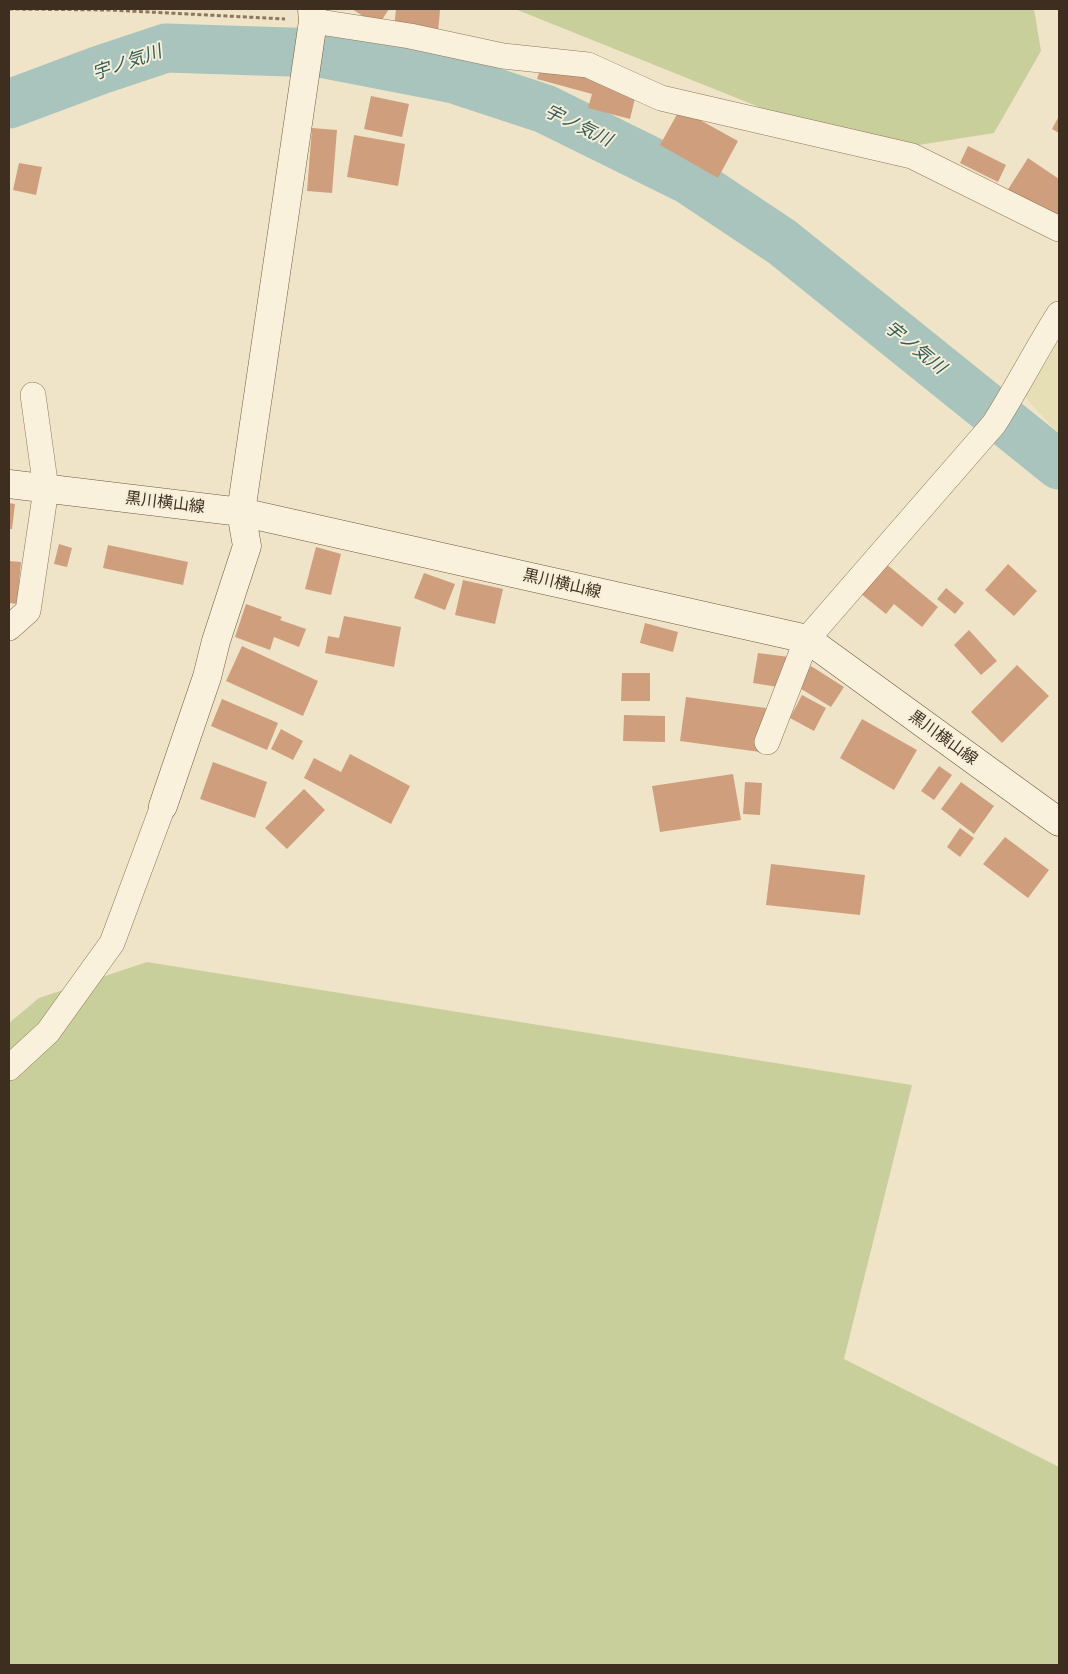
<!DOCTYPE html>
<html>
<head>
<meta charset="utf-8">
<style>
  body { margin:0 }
  #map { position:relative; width:1068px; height:1674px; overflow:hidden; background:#f0e4c8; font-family:"IBM Plex Serif",serif }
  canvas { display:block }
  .frame { position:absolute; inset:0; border:10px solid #3d2e20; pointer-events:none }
</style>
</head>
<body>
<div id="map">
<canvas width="1068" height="1674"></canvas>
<div class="frame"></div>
</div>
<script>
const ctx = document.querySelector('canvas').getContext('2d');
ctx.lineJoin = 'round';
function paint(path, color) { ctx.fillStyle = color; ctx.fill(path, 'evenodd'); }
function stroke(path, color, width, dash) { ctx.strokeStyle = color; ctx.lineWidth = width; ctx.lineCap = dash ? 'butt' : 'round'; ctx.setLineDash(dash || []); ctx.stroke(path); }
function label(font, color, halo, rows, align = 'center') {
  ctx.font = font + ' "IBM Plex Serif","Noto Sans JP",serif'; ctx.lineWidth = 4; ctx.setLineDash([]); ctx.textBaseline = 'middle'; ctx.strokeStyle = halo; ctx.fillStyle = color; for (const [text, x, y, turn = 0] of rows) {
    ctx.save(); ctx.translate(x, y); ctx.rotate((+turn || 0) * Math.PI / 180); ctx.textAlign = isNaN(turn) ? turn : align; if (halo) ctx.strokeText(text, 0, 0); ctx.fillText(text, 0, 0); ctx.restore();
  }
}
paint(new Path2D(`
  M1059,332V434L1024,396Z`), '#e6deb5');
paint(new Path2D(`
  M515,9H1034L1041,51L994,133L900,148L764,109Z
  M147,962L912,1085L844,1359L1059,1467V1665H9V1023L39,998Z`), '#c9cf9b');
stroke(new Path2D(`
  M9,104L100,70L166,48L320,53L454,79L545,109L689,180L782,242L1059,465`), '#a9c4bc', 49);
paint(new Path2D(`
  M352,9H389L378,26Z
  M396,9L440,10L438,33L394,28Z
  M542,63L637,90L630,119L588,108L592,94L537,79Z
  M371,96L409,104L402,137L364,129Z
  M680,109L738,141L718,178L660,145Z
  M1059,116V133L1052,129Z
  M312,128L337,130L332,193L307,191Z
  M354,135L405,144L398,186L347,177Z
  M968,146L1006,165L998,182L960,163Z
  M1028,158L1059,179V226L1007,191Z
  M19,163L42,167L36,195L13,190Z
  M9,503L15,504L12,529H9Z
  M59,544L72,548L67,567L54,564Z
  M108,545L188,562L183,585L103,568Z
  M316,547L341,554L331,595L305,589Z
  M9,561L21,562L17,604L9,603Z
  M885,563L938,607L922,627L894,604L886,614L860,593Z
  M1008,564L1037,591L1014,616L985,590Z
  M424,573L455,584L445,610L414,598Z
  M463,580L503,589L495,624L455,615Z
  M946,588L964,603L955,614L937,599Z
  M246,604L282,617L280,620L306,629L299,647L274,637L270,650L235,637Z
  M344,616L401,627L394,667L325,653L328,636L339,638Z
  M645,623L678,632L673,652L640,643Z
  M969,630L997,661L981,675L954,645Z
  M242,646L318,681L303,716L226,681Z
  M758,653L789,657L784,688L753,683Z
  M1017,665L1049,696L1002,743L971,712Z
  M811,666L844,687L831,707L798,687Z
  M622,673H650V701H621Z
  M802,695L826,708L814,731L790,718Z
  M686,697L766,708L760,752L680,741Z
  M222,699L278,723L267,750L211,726Z
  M624,715L665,716V742L623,741Z
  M862,719L917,750L894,790L840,758Z
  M281,729L303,741L293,760L271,749Z
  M350,754L410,786L391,824L304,778L314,758L341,772Z
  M213,762L267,782L255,818L200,799Z
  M939,766L952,775L934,800L921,791Z
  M733,774L741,820L660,832L652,786Z
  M745,782L762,783L760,815L743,814Z
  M961,782L994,806L974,834L941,809Z
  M304,789L325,810L287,849L265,828Z
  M960,828L974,838L960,857L947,847Z
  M1005,837L1049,870L1028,898L983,864Z
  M771,864L865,875L860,915L766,905Z`), '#cf9f7d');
const street = new Path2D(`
  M313,21L410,36L503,56L588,65L661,98L912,156L1059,229
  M9,628L28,611L46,489L33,395
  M767,742L807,639L994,424C1017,388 1036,350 1059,314
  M9,1068L48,1032L112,943L163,806`);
const secondary = new Path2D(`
  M9,484L241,512L807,639L1059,822
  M163,806L207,677L216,641L247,546L241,512L313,21L312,9`);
stroke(street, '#8d765c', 26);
stroke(secondary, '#6f573f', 29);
stroke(new Path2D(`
  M9,9L110,10L285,19`), '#8d765c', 3, [4, 2.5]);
stroke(street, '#faf1dc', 25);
stroke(secondary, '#faf1dc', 28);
label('16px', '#3d2e20', '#f7eed8', [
  ["黒川横山線",165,503,7],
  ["黒川横山線",562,584,13],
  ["黒川横山線",943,738,36]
]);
label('italic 18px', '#2f5d5a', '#f7eed8', [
  ["宇ノ気川",127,63,-19],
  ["宇ノ気川",578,126,26],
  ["宇ノ気川",915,348,39]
]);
</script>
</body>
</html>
